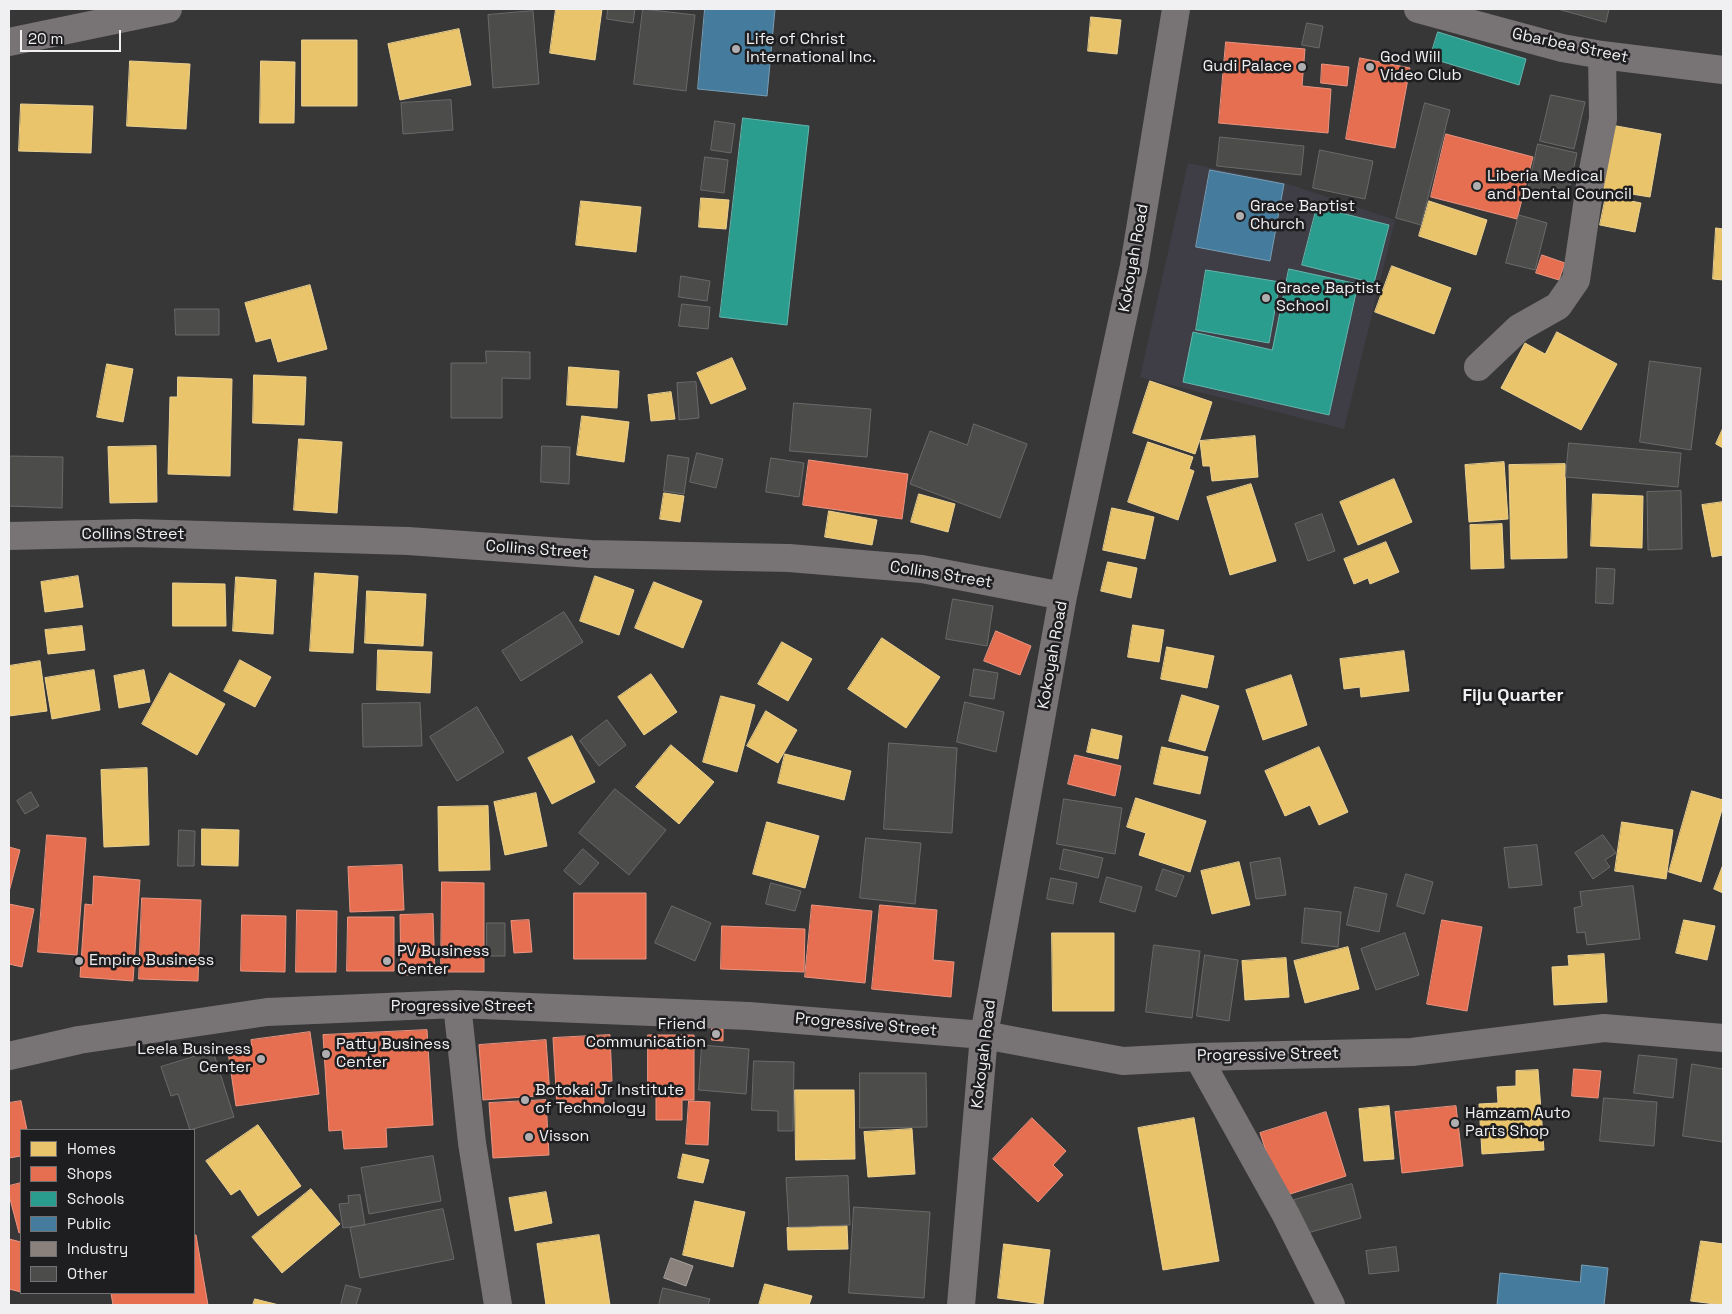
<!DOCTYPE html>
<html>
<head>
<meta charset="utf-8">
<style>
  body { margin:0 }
  #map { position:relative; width:1732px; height:1314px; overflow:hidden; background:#373738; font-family:"Space Grotesk",sans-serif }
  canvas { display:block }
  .frame { position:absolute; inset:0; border:10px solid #f0eff2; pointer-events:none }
  .legend { position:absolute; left:20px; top:1129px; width:175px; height:165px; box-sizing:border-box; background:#1e1d1f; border:1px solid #727173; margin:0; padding:6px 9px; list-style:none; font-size:15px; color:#f0eff2 }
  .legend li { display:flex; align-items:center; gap:10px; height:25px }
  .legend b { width:25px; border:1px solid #727173 }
  .scale { position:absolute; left:20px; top:30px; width:101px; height:22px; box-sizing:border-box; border:2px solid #f0eff2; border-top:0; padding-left:6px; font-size:15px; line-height:18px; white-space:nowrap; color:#f0eff2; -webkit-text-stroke:4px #1e1d1f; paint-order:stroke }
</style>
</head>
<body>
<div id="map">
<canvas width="1732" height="1314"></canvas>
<div class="frame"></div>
<ul class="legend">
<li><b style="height:14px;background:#e9c46a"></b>Homes</li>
<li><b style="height:14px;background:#e76f51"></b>Shops</li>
<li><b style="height:14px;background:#2a9d8f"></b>Schools</li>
<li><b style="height:14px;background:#457b9d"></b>Public</li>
<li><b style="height:14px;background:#8a817c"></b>Industry</li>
<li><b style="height:14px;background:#4c4c4b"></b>Other</li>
</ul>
<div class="scale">20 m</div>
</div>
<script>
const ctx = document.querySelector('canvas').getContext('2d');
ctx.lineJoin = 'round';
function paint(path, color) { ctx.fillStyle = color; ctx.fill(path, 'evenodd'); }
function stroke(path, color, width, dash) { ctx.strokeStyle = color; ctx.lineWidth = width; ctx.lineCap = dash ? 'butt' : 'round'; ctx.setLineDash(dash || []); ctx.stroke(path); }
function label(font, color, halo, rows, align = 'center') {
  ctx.font = font + ' "Space Grotesk",sans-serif'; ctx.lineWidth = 5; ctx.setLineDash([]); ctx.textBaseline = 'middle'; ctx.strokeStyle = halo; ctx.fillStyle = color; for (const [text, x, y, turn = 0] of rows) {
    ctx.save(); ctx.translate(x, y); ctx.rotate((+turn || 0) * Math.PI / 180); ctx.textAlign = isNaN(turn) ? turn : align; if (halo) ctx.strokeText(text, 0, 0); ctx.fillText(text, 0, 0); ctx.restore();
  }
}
paint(new Path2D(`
  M1188,163L1285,183L1395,220L1344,429L1140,377Z`), '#3f3e46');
const homes = new Path2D(`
  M556,9H602L595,60L550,53Z
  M1091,17L1121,20L1117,54L1088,51Z
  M459,29L471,85L400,100L388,44Z
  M302,40H357V106H302Z
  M130,61L190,64L186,129L127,126Z
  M261,61L295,62L294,123H260Z
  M21,104L93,106L91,153L19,151Z
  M1611,125L1661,134L1650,197L1600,189Z
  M1606,196L1641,203L1635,232L1600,225Z
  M701,198L729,200L726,229L699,227Z
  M581,201L641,207L636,252L576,245Z
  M1429,201L1487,220L1476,255L1419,236Z
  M1716,228L1723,229V280L1713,279Z
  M1392,266L1451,288L1434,334L1375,312Z
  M310,285L327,349L278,362L271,338L256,342L245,303Z
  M1557,332L1617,364L1581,430L1501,388L1525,343L1545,354Z
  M732,358L746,389L711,404L697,373Z
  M107,364L133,369L123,422L97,417Z
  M569,367L619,371L617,408L567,405Z
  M254,375L306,377L304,425L253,423Z
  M178,377L232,379L230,476L168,474L170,397H177Z
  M1150,381L1212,402L1195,454L1133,433Z
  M671,392L675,419L651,421L648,395Z
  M582,416L629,422L624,462L577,455Z
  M1723,428V448L1716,444Z
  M1255,436L1258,477L1212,481L1210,466H1203L1200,441Z
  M299,439L342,442L337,513L294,510Z
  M1148,442L1193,457L1189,469L1194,471L1178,520L1128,502Z
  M156,446L157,502L110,503L108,447Z
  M1504,462L1508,519L1469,522L1465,465Z
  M1565,464L1567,558L1511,559L1509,465Z
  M1394,479L1412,522L1358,545L1340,502Z
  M1251,484L1276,561L1230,575L1207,497Z
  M664,493L684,496L680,522L660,519Z
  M919,494L955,504L948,532L911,522Z
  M1593,494L1643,496L1642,548L1591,546Z
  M1723,502V555L1712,557L1702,505Z
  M1112,508L1154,517L1145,559L1103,550Z
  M829,511L877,520L872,545L825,537Z
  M1502,524L1504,568L1471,569L1470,525Z
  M1386,542L1399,572L1370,584L1368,578L1354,584L1344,559Z
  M1108,562L1137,568L1131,598L1101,591Z
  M315,573L358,576L353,653L310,651Z
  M78,576L83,607L45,612L41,582Z
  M595,576L634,590L619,635L580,621Z
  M236,577L276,580L273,634L233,631Z
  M654,582L702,601L683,648L635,628Z
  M173,583L225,584L226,626H173Z
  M367,591L426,594L423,646L365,643Z
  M1133,625L1164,630L1159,662L1128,657Z
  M82,626L85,650L48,654L45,630Z
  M882,638L940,677L906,728L848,689Z
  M782,642L812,659L788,701L758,684Z
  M1167,647L1214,656L1207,688L1161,679Z
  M378,650L432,652L430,693L377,690Z
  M1404,651L1409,691L1361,697L1360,687L1344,689L1340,659Z
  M240,660L271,677L255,707L224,691Z
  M40,661L47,711L9,716V666Z
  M94,670L100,710L52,719L45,678Z
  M144,670L150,702L119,708L114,676Z
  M170,673L225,704L197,755L142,724Z
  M651,674L677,712L644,735L618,697Z
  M1291,675L1307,725L1263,740L1246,690Z
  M1182,695L1219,706L1205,751L1169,741Z
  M721,696L755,705L737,772L703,762Z
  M766,711L797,730L778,763L747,746Z
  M1092,729L1122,736L1118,759L1087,752Z
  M572,736L595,782L552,804L528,758Z
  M671,745L714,782L679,824L636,787Z
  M1162,747L1208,757L1200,794L1154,784Z
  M1319,747L1348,812L1319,825L1310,805L1285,816L1265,771Z
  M785,754L851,771L844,800L778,783Z
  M147,768L149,845L104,847L101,770Z
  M1692,791L1723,800V806L1701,882L1669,872Z
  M536,793L547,846L505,855L494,802Z
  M1136,798L1206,821L1190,872L1139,855L1146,833L1127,827Z
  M488,806L490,870L439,871L438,807Z
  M767,822L819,836L805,888L753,874Z
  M1622,822L1673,830L1666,879L1615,871Z
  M202,829L239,830L238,866L202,865Z
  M1239,862L1250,905L1212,914L1201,871Z
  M1723,865V893L1714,889Z
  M1684,920L1715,926L1707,960L1676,953Z
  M1052,933H1114V1011H1053Z
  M1348,947L1359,989L1305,1003L1294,961Z
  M1604,954L1607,1002L1554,1005L1552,967L1569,966L1568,956Z
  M1286,958L1289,997L1245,1000L1242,961Z
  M1538,1070L1544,1150L1482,1154L1479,1104L1498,1103L1497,1087L1516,1086V1071Z
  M795,1090H854L855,1159L796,1160Z
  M1389,1106L1394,1159L1364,1161L1359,1109Z
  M1194,1118L1219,1261L1163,1270L1138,1128Z
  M258,1125L301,1186L258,1216L240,1189L231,1195L206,1161Z
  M912,1129L915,1174L868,1177L864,1132Z
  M683,1154L709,1160L703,1183L678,1178Z
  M311,1189L340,1224L282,1273L252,1237Z
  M546,1192L552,1223L515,1231L509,1198Z
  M695,1201L745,1212L733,1267L683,1255Z
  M847,1226L848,1249L788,1250L787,1228Z
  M599,1235L610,1305H546L537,1244Z
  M1701,1241L1723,1244V1305L1691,1301Z
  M1004,1244L1050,1250L1043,1304L998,1298Z
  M765,1284L812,1296L809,1305H759Z
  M255,1299L279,1305H253Z`);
paint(homes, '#e9c46a');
stroke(homes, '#ebd193', 1);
const shops = new Path2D(`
  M1226,42L1305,49L1302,86L1331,89L1328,133L1219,123Z
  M1360,58L1410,68L1395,148L1346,139Z
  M1322,64L1349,67L1347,86L1321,83Z
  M1446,134L1533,157L1517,219L1431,197Z
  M1542,255L1565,263L1559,280L1536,273Z
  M809,460L908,474L902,519L803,505Z
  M996,631L1031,646L1020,675L984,661Z
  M1075,755L1121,766L1115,796L1068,784Z
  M47,835L86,838L77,955L38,952Z
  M9,847L20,850L9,892Z
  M402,865L404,910L350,912L348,867Z
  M94,876L140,880L133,981L80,977L85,904L92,905Z
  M442,882L484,883V972H441Z
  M574,893H646V959H574Z
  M142,898L201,900L198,981L139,979Z
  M9,904L34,909L22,967L9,964Z
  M812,905L872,911L865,983L805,977Z
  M880,905L937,910L933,960L954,962L951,997L872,989Z
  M297,910L337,911L336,972H296Z
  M433,914L435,974L401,975L400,915Z
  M242,915L286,916L285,972L241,971Z
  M348,917H394V971H347Z
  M529,920L532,952L514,953L511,921Z
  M1442,920L1482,927L1467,1011L1427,1004Z
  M722,926L805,929L804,972L721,969Z
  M712,1027H723V1041L712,1040Z
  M427,1030L433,1125L386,1128L387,1147L344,1149L342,1130L329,1131L323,1035Z
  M310,1032L319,1094L236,1106L228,1052L252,1048L251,1040Z
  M610,1035L612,1081L603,1082L604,1104L557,1106L553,1038Z
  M648,1035H694V1100H682V1120H656V1096H648Z
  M546,1040L550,1095L483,1100L479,1045Z
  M1574,1069L1601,1071L1598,1098L1572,1096Z
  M546,1100L549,1155L493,1158L489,1103Z
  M21,1101L27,1130H21V1156L9,1158V1103Z
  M689,1101L710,1102L708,1145L686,1144Z
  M1456,1106L1463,1166L1402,1173L1395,1112Z
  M1326,1112L1346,1176L1281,1197L1260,1133Z
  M1032,1118L1066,1151L1053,1165L1063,1175L1038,1202L993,1159Z
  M21,1183V1232L19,1233L9,1195V1186Z
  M194,1235H196L208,1305H113L111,1293H194Z
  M9,1239L21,1242V1292L9,1289Z`);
paint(shops, '#e76f51');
stroke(shops, '#ea9581', 1);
const schools = new Path2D(`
  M1438,32L1526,59L1519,85L1430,58Z
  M743,118L809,126L787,325L720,317Z
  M1317,207L1389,225L1374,283L1302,265Z
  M1289,269L1358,284L1329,415L1183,382L1193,332L1272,350Z
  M1206,270L1280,282L1269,343L1196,330Z`);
paint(schools, '#2a9d8f');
stroke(schools, '#65b6ad', 1);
const public = new Path2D(`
  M705,9H775L767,96L698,89Z
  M1210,170L1284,184L1270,261L1196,247Z
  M1582,1265L1608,1268L1604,1305H1497L1500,1273L1580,1282Z`);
paint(public, '#457b9d');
stroke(public, '#789eb6', 1);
const industry = new Path2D(`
  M671,1258L693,1266L686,1286L664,1278Z`);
paint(industry, '#8a817c');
stroke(industry, '#a9a29f', 1);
const building = new Path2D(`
  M608,9H635L633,23L607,19Z
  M643,9L695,15L686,91L634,84Z
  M1558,9H1609L1606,22Z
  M533,11L539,84L493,88L488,15Z
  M1307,23L1323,26L1319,48L1302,45Z
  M1551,95L1585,102L1574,149L1540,141Z
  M451,100L453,130L403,134L401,103Z
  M1425,103L1450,110L1421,225L1396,218Z
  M715,121L735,124L731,153L711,150Z
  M1220,137L1304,146L1301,175L1217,166Z
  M1538,144L1577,153L1567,199L1528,190Z
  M1320,150L1373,161L1365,199L1313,188Z
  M705,157L728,160L724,193L701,190Z
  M1519,215L1547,223L1535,270L1506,263Z
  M681,276L710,281L707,301L679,297Z
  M682,304L710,307L708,329L679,326Z
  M175,309H219V335H176Z
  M486,351L530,352V379L502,378V418H451V363H486Z
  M1650,361L1701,368L1691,450L1640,442Z
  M696,382L699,418L679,420L677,383Z
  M794,403L871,409L867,457L790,451Z
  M974,424L1027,444L1000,518L910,484L930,431L967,445Z
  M1569,443L1681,453L1678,487L1566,477Z
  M542,446L570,447L569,484L541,482Z
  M697,453L723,459L716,488L690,482Z
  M668,455L689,458L684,494L664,491Z
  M9,456L63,457L62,508L9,506Z
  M771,458L804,463L799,497L766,492Z
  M1681,491L1682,549L1648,550L1647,492Z
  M1322,514L1335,551L1308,561L1295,524Z
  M1597,568L1615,569L1613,604L1596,603Z
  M953,599L993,606L987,646L946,639Z
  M564,612L583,642L521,681L502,651Z
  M974,669L998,673L994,699L970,696Z
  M965,702L1004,712L996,752L957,742Z
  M420,703L422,746L363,747L362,704Z
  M477,707L504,752L457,781L430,737Z
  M607,720L626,745L599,766L580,741Z
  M889,743L957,748L952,833L884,829Z
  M615,789L666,830L629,875L579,833Z
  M31,792L39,806L25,814L17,801Z
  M1064,799L1122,808L1115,854L1057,844Z
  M179,830L195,831L194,866H178Z
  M1603,835L1616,853L1605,860L1610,867L1593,879L1575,853Z
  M866,838L921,843L915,904L860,898Z
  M1537,845L1542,885L1509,888L1504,848Z
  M583,849L599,863L580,885L564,871Z
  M1064,849L1103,858L1098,878L1060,869Z
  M1280,858L1286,895L1256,899L1250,863Z
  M1163,869L1184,876L1176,897L1156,890Z
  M1406,874L1433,882L1424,914L1397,906Z
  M1107,877L1142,887L1135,912L1100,902Z
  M1051,878L1077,883L1073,904L1047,899Z
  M771,883L801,891L795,911L766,904Z
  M1633,886L1640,939L1587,945L1585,932L1577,933L1574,908L1582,906L1580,892Z
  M1355,887L1387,894L1379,932L1347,925Z
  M672,906L711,923L695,961L655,943Z
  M1305,908L1341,912L1338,947L1302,943Z
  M487,923H505V956H487Z
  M1405,933L1419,975L1376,990L1361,949Z
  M1154,945L1200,951L1192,1018L1146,1012Z
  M1205,955L1238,960L1229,1021L1197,1016Z
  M702,1045L749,1049L746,1094L699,1090Z
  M213,1051L234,1117L190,1130L178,1094L171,1096L161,1067Z
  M1639,1055L1677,1059L1673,1098L1634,1093Z
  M754,1061L794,1062L793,1131H778V1111L752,1110Z
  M1692,1064L1723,1069V1142L1683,1136Z
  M860,1073H926L927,1127L860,1128Z
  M1604,1098L1657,1102L1654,1146L1600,1141Z
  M433,1156L441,1201L369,1214L361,1168Z
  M848,1176L850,1225L789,1227L786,1178Z
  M1352,1184L1361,1218L1304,1234L1294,1200Z
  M360,1195L365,1225L343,1228L339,1204L349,1203L348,1196Z
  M854,1207L930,1212L924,1298L849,1293Z
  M443,1209L454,1259L360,1278L350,1228Z
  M1396,1247L1399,1271L1369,1274L1366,1251Z
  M346,1285L361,1289L356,1305H341Z
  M663,1288L710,1299L708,1305H659Z`);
paint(building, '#4c4c4b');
stroke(building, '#6b6a6a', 1);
stroke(new Path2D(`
  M1418,9L1562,48L1602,55L1723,70
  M9,42L168,9
  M1478,367L1519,328L1558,306L1576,280L1590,185L1603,119L1602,55
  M9,536L135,533L408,541L591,554L789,558L922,569L1063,596
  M457,1004L472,1143L498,1305
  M9,1056L79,1040L267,1012L457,1004L749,1016L984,1035L1123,1061L1198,1057L1412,1052L1604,1028L1723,1038
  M1198,1057L1286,1215L1331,1305
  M961,1305L984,1035L1063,596L1134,266L1176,9`), '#787374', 28);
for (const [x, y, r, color] of [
  [736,49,5,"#afafb1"],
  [1302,67,5,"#afafb1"],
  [1370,67,5,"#afafb1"],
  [1477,186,5,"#afafb1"],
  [1240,216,5,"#afafb1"],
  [1266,298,5,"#afafb1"],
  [79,961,5,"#afafb1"],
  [387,961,5,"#afafb1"],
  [716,1034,5,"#afafb1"],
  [326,1054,5,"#afafb1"],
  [261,1059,5,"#afafb1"],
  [525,1100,5,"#afafb1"],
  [1455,1123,5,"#afafb1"],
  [529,1137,5,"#afafb1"]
]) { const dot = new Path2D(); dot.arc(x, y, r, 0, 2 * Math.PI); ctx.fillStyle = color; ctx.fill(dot); stroke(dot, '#1e1d1f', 2); }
label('16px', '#f0eff2', '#1e1d1f', [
  ["Life of Christ",746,40],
  ["International Inc.",746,58],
  ["God Will",1380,58],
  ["Video Club",1380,76],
  ["Gudi Palace",1292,67,"right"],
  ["Liberia Medical",1487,177],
  ["and Dental Council",1487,195],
  ["Grace Baptist",1250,207],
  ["Church",1250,225],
  ["Grace Baptist",1276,289],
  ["School",1276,307],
  ["PV Business",397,952],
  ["Center",397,970],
  ["Empire Business",89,961],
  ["Friend",706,1025,"right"],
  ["Communication",706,1043,"right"],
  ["Patty Business",336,1045],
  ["Center",336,1063],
  ["Leela Business",251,1050,"right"],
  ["Center",251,1068,"right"],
  ["Botokai Jr Institute",535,1091],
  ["of Technology",535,1109],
  ["Hamzam Auto",1465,1114],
  ["Parts Shop",1465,1132],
  ["Visson",539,1137]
], 'left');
label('16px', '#f0eff2', '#1e1d1f', [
  ["Gbarbea Street",1570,46,12],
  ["Kokoyah Road",1134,258,-80],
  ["Collins Street",133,535],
  ["Collins Street",537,550,4],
  ["Collins Street",941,575,9],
  ["Kokoyah Road",1053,655,-80],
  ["Progressive Street",462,1007],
  ["Progressive Street",866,1025,5],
  ["Kokoyah Road",984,1054,-83],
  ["Progressive Street",1268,1055,-1]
]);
label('bold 18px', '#f0eff2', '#1e1d1f', [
  ["Fiju Quarter",1513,696]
]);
</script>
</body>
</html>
